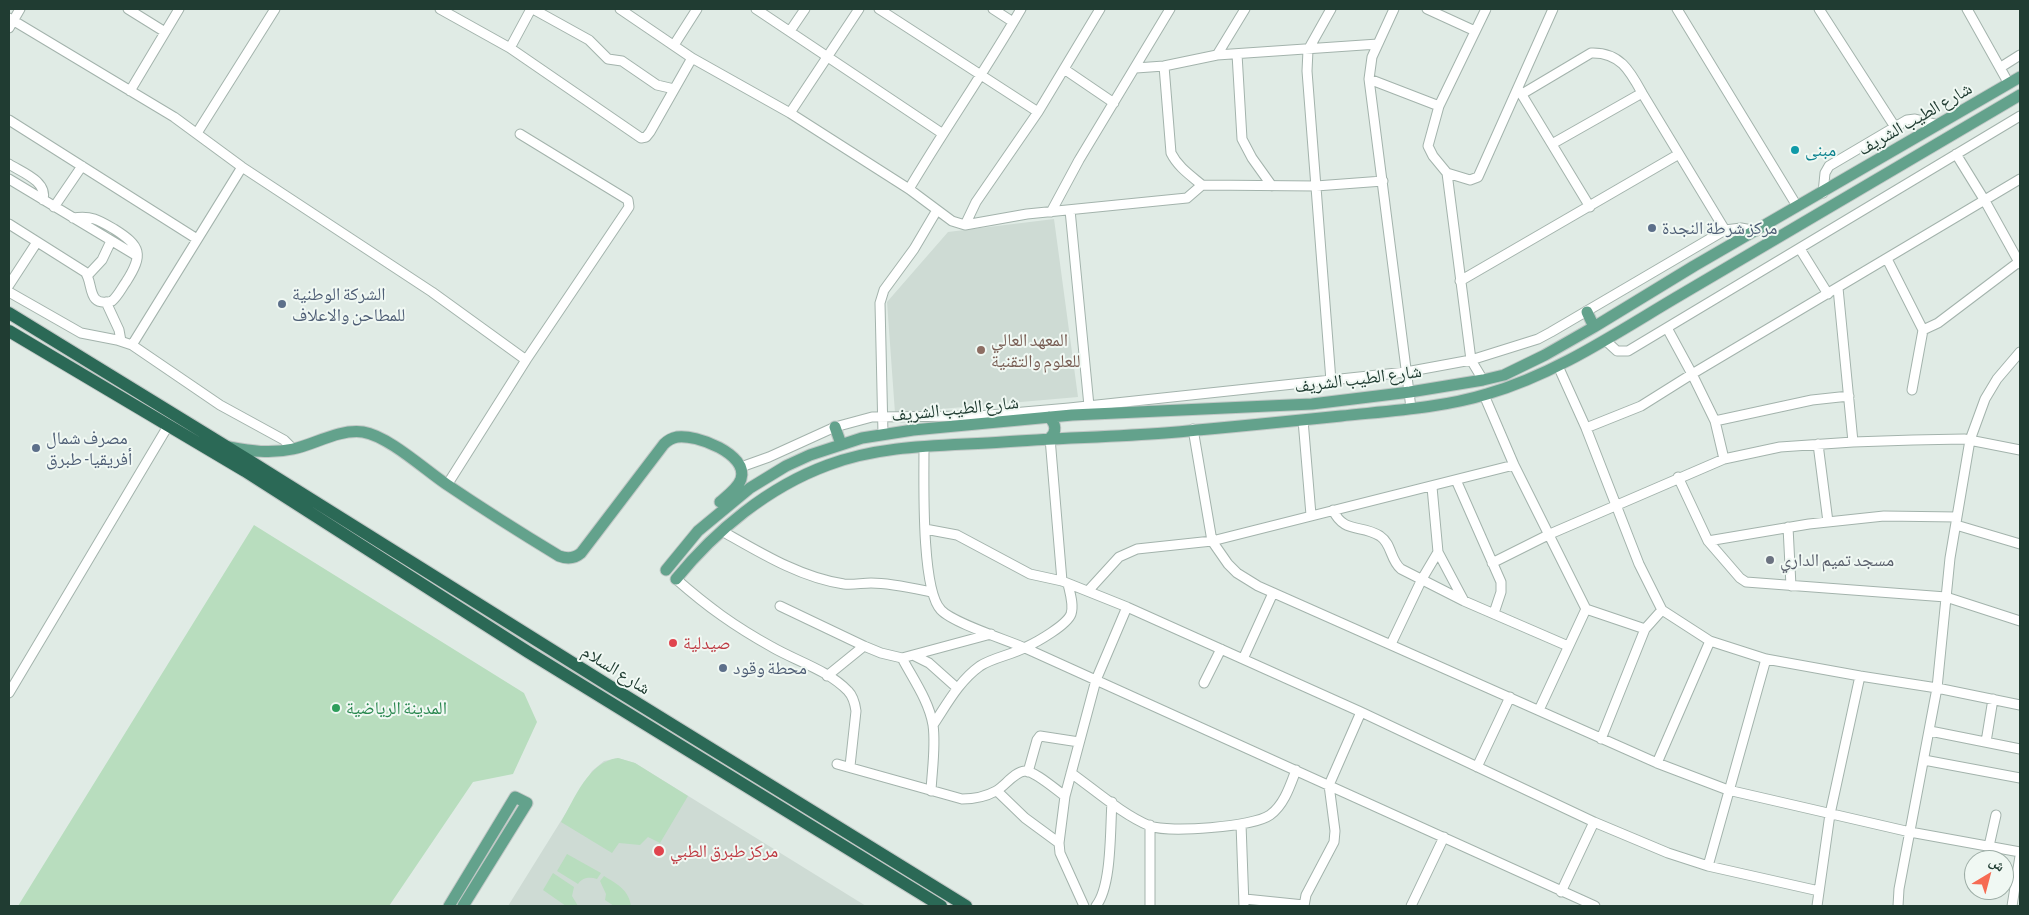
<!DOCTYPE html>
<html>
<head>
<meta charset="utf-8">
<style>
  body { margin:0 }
  #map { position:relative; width:2029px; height:915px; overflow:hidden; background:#e0ebe5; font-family:"Asap Condensed","Noto Naskh Arabic",sans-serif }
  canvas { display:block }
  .frame { position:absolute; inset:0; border:10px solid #203c32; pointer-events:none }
  .north { position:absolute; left:1964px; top:850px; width:50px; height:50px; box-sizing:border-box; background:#f0f8f3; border:1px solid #9dada6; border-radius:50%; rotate:37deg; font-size:14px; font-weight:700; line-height:20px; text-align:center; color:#203c32 }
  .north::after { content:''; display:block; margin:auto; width:18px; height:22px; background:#f66b53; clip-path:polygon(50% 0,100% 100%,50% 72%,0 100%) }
</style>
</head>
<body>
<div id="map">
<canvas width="2029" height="915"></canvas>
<div class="frame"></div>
<div class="north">ش</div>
</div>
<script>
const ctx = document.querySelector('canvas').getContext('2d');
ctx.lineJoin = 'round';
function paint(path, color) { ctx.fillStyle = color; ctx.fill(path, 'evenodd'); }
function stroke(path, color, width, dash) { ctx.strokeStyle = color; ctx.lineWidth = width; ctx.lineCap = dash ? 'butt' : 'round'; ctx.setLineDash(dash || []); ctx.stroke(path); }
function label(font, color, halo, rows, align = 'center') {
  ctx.font = font + ' "Asap Condensed","Noto Naskh Arabic",sans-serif'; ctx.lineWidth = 4; ctx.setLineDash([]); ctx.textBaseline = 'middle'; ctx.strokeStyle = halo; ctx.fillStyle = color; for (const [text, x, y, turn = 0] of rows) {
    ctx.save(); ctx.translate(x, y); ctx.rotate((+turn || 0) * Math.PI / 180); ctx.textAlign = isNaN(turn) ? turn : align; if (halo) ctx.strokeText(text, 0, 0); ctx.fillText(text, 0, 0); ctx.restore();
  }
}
paint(new Path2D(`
  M1054,219L1078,397L895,413L887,302L948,232Z
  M618,758L635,763L866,906H508L592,771L604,761Z`), '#cedbd4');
paint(new Path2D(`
  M254,525L524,693L537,722L513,774L473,782L389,906H18Z
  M618,758L635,763L688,796L660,843L648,837L640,845L619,843L612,853L561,822C575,798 588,762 618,758Z
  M567,854L601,873L597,879C590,877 583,877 578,884L557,871Z
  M553,873L574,887L572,896L578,906H566L543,890Z
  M604,876C617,884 629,890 631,906H614L605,900L606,894L600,881Z`), '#b8ddbe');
const minor = new Path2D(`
  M128,9L165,32
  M440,9L510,48L641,138L646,137L650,132L692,58
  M533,9L589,40L608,59L622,61L657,85L674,89
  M620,9L692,58L790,113L909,189L952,221L965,225L976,202L1038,112L1100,9
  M756,9L943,134
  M879,9L1038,112
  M993,9L1013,22
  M1331,9L1308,50L1307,71L1331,381
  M1394,9L1372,57L1369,79L1411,408
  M1427,9L1475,31
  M1677,9L1797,206
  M1819,9L1895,127
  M1967,9L2009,84
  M9,18L174,117L242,167L432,292L526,360
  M9,28L20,9
  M790,31L805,9
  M674,45L697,9
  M510,48L531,9
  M1237,54L1242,139L1252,158L1272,186
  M1217,55L1245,9
  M1164,66L1171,153C1178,167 1190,175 1202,185
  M2001,67L2020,55
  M1136,68L1164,66L1217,55L1378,44
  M1064,69L1114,103
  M1369,79L1439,106
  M1519,90L1590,207
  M130,91L179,9
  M1522,94L1591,53C1620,52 1630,71 1642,93
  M790,113L859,9
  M9,120L197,239
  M197,133L275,9
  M1552,144L1642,93L1725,230
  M1956,154L1985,201L2020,264
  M9,164C21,172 48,181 43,200
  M1447,173L1470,180L1478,177L1553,9
  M9,179L137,256
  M909,189C945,128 986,70 1021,9
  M1823,193L1825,173L1829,166L1907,120L1915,119L1939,125
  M54,207L82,166
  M1070,210L1089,406
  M1051,212L1079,160L1170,9
  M9,224L85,272C94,283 86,308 112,301C118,296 121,289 126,282C144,254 141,246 114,229C99,220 91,215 73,218
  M965,225L1027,214L1187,198L1202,185L1316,186L1383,181
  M1800,249L1828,294
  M1887,259L1923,330L1912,390
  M88,275L102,260L111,241
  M1460,281L1679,154
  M9,285L37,242
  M1838,288L1853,442
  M9,292L81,333L117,340L132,345L220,405L284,440L293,449
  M106,302L119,330L121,341
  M1667,328L1692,374L1715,421L1724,459
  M1923,330L1938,323L2020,261
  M1605,340L1617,351H1628L2020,116
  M132,345L242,167
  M1558,366L1586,428L1639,564L1662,610L1710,641L1766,659L1860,676L1937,688L2020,705
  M1483,380L1471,360L1447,173L1433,156L1428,146L1439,106L1486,9
  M1484,395L1514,465L1586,609L1539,710
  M1303,420L1311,515
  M1715,421L1812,400L1849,396
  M1586,428L1641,406L1692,374L2020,179
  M1193,429L1212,541L1228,564L1237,573L1258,586L1657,763L1728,790L1910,832L2020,852
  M883,434L880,303L884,290L914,249L937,210
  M1050,438L1062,581
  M1818,444L1828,522
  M924,448C924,480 921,590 941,610C953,623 1007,640 1025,648L1595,906
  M741,467L769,457L835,427L872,417L978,416L1069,408L1406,372L1471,360L1538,339L1551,332L1725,230L1741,228L1757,231
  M1678,477L1708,541L1740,578L1746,582L1946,597L2020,621
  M1456,480L1501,582V592L1494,613
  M447,485L526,360L629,207L628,200L520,134
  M1333,510C1344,534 1361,524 1380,536C1392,544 1390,560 1401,569L1464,601L1568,646
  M1956,525L2020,544
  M1788,527L1791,586
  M925,529L957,535L1030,574L1062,581L1127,607L1361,712L1594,822L1668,853L1708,866L1819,891
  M722,531C759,552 801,578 844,584C853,585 862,583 871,583C891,583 912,588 931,592
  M1708,541L1809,524L1884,516L1957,517
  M1438,552L1464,601
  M1492,563L1550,534L1724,459L1780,447L1853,442L1913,440L1964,439L2020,450
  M676,579C708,607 734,626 772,647C796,661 828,670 848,691C853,696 855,704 856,711L850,766
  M1088,591L1119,557L1137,549L1212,541L1514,465
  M780,606L864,646
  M1586,609L1645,629
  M1391,644L1422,579L1438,552L1432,487
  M913,655L929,663L957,688
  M902,658C913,679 929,701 933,725C936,746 932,770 931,791
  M1243,659L1273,593
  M827,676L864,646L881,653L902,658L991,634
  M1204,683L1221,649
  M9,693L168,426
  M933,725C947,704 959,681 980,666C994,657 1012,655 1026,647C1037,642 1067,625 1071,614C1074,605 1070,593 1068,584
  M1930,731L2020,749
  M1601,739L1645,629L1662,610
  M1986,742L1993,699
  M1924,760L2020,778
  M1657,763L1710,641
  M837,764L962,799C975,799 985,797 996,791C1005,786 1014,772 1025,771C1035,771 1056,790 1065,796
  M1477,767L1510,697
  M1028,772L1037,740L1040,736L1079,742
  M1071,773C1095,790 1123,815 1150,826C1169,833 1253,827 1270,815C1284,805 1290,786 1296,770
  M997,791L1025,818L1059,843
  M1241,824L1244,906
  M1150,825V906
  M1989,846L1996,815
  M1708,866L1766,659
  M1561,892L1594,822
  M1245,899L1304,905
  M1084,906L1060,853L1059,843L1065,796L1096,680L1127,607
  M1096,906C1112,886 1110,829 1112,802
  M1304,906L1306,895L1334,842L1335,831L1329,785L1361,712
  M1411,906L1444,837
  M1817,906L1830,814L1860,676
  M1898,906L1899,889L1937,688L1950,558L1970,440L1985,399L1997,379L2020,352
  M2012,906L2020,856`);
const major = new Path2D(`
  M1587,312L1594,327
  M1049,417C1056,424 1057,432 1050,438
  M835,427L841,444
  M229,447C251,451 270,454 293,449C316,444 338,429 363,432C388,436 424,469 446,484C483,509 521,533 559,556C567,559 574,559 581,553L664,444C668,440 672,438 677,437C696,434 749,454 741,479C738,488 727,496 720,502
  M666,570L698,531L750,488L786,466L810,455L862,438L913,430L1072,415L1312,404L1410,392L1483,380L1504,375L1545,355L1594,327L1694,266L2020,77
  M676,579C715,531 768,487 828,465C883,444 945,446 1003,442C1057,438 1111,437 1165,433C1223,428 1282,422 1341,416C1388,411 1442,408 1487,394C1556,374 1616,333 1677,297C1791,230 1906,162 2020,95
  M449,906L515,797L527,803L463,906`);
const highway = new Path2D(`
  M9,313L250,461L608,685L966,906
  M9,331L245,471L528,652L941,906`);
stroke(minor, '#a3b3ac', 11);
stroke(major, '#c1c8c6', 13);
stroke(highway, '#c1c8c6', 14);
stroke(minor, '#fff', 9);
stroke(major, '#63a28c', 11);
stroke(highway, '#2b6956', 12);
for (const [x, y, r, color] of [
  [1795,150,5,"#0f9aa8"],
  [1652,228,5,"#5c6f8a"],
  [282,304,5,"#5c6f8a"],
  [981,350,5,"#8d6e63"],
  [36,448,5,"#5c6f8a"],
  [1770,560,5,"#6b7280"],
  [673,643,5,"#e0444e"],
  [723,668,5,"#5c6f8a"],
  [336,708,5,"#2e9e5b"],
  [659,851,6,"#e0444e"]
]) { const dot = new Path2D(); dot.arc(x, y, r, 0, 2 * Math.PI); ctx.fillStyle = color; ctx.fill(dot); stroke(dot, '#f0f8f3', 2); }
label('18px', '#203c32', '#f0f8f3', [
  ["شارع الطيب الشريف",1915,119,-30],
  ["شارع الطيب الشريف",1358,379,-7],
  ["شارع الطيب الشريف",955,409,-6],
  ["شارع السلام",616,670,32]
]);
label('18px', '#0d838f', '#f0f8f3', [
  ["مبنى",1805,150]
], 'left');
label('18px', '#4e5e75', '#f0f8f3', [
  ["مركز شرطة النجدة",1662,228],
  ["الشركة الوطنية",292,294],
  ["للمطاحن والاعلاف",292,315],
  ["مصرف شمال",46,438],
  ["أفريقيا- طبرق",46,459],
  ["محطة وقود",733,668]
], 'left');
label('18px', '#785e54', '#f0f8f3', [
  ["المعهد العالي",991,340],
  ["للعلوم والتقنية",991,361]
], 'left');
label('18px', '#5b616d', '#f0f8f3', [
  ["مسجد تميم الداري",1780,560]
], 'left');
label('18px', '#be3a42', '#f0f8f3', [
  ["صيدلية",683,643],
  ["مركز طبرق الطبي",670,851]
], 'left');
label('18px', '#27864d', '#f0f8f3', [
  ["المدينة الرياضية",346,708]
], 'left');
</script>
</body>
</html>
